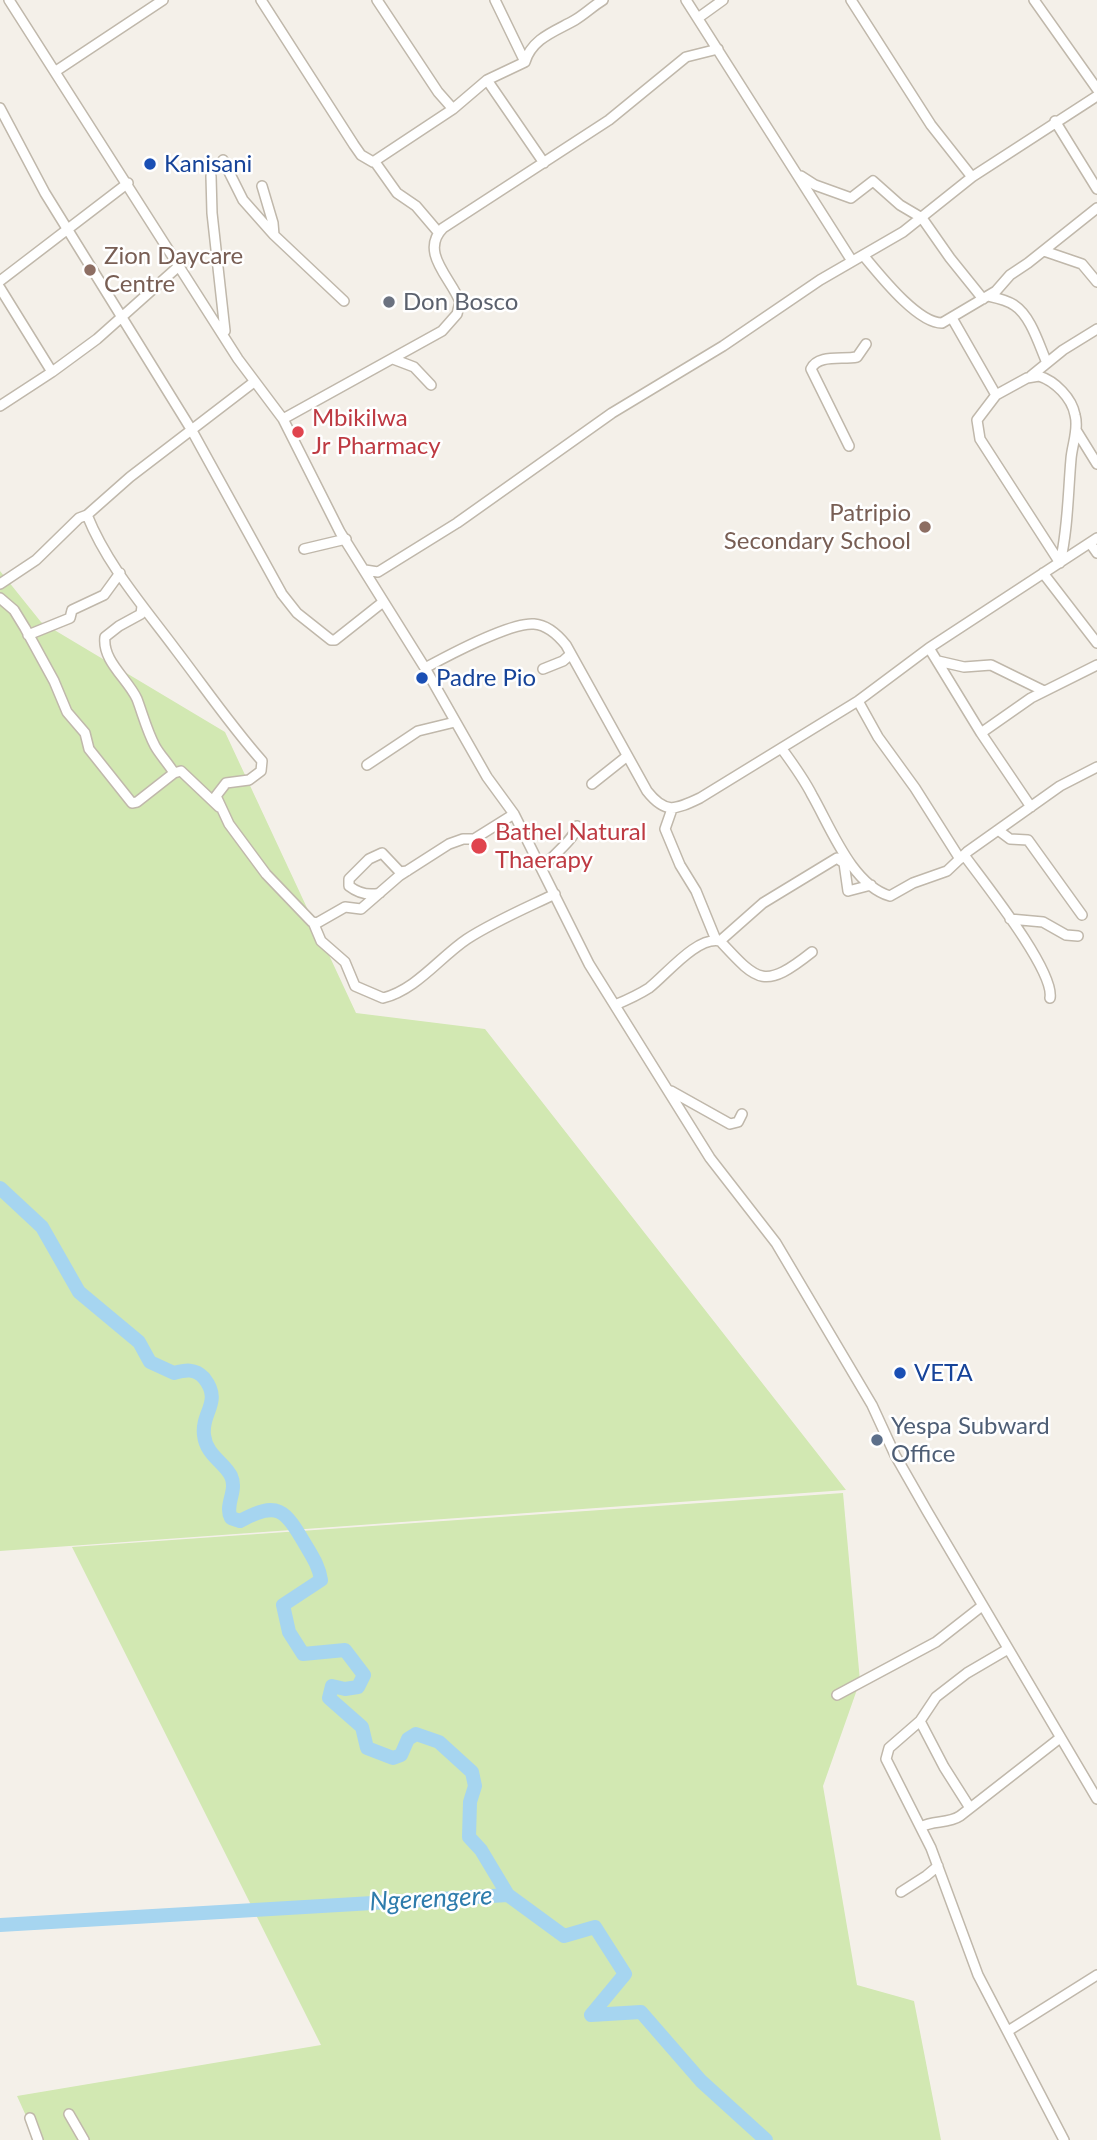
<!DOCTYPE html>
<html>
<head>
<meta charset="utf-8">
<style>
  body { margin:0 }
  canvas { display:block; background:#f4f0e9 }
</style>
</head>
<body>
<canvas width="1097" height="2140"></canvas>
<script>
const ctx = document.querySelector('canvas').getContext('2d');
ctx.lineJoin = 'round';
function paint(path, color) { ctx.fillStyle = color; ctx.fill(path, 'evenodd'); }
function stroke(path, color, width, dash) { ctx.strokeStyle = color; ctx.lineWidth = width; ctx.lineCap = dash ? 'butt' : 'round'; ctx.setLineDash(dash || []); ctx.stroke(path); }
function label(font, color, halo, rows, align = 'center') {
  ctx.font = font + ' Lato,sans-serif'; ctx.lineWidth = 5; ctx.setLineDash([]); ctx.textBaseline = 'middle'; ctx.strokeStyle = halo; ctx.fillStyle = color; for (const [text, x, y, turn = 0] of rows) {
    ctx.save(); ctx.translate(x, y); ctx.rotate((+turn || 0) * Math.PI / 180); ctx.textAlign = isNaN(turn) ? turn : align; if (halo) ctx.strokeText(text, 0, 0); ctx.fillText(text, 0, 0); ctx.restore();
  }
}
paint(new Path2D(`
  M0,571L41,622L225,732L356,1013L485,1029L846,1490L0,1551Z
  M843,1493L860,1681L823,1786L857,1985L914,2001L941,2140H37L17,2096L321,2045L72,1547Z`), '#d2e8b2');
stroke(new Path2D(`
  M0,1188L42,1227L79,1292L139,1342L150,1362L174,1373C185,1370 195,1368 204,1378C223,1402 201,1412 204,1435C206,1455 224,1462 231,1476C238,1491 224,1505 231,1518L240,1521C278,1500 285,1510 305,1544C312,1556 319,1566 321,1580L283,1605L289,1632L303,1654L345,1650L364,1675L358,1687L345,1689L332,1686L329,1698L362,1727L367,1748L393,1758L401,1755L408,1739L416,1734L439,1742L472,1772L475,1786L470,1802L469,1837L481,1850L508,1895
  M0,1925L508,1895L564,1936L595,1927L625,1974L591,2015L641,2012L701,2081L766,2140`), '#a6d5f0', 14);
const minor = new Path2D(`
  M9,0L238,359L283,419L340,532L425,668L487,777L514,814L589,964L710,1158L776,1243L872,1405L895,1455L927,1511L1097,1799
  M261,0L354,145L361,155L373,162L453,109L487,80L525,62C532,38 556,31 575,20C585,14 593,6 603,0
  M377,0L438,92L453,109
  M495,0L525,62
  M686,0L852,261
  M851,0L931,125L972,177
  M1034,0L1097,89
  M698,18L723,0
  M56,71L163,0
  M487,80L544,163
  M0,108L45,193L191,429L282,594L297,613L331,640H335L383,602
  M1055,121L1097,189
  M223,160L243,200L274,235
  M375,162L397,193L416,206L439,233
  M211,176L212,213L225,331
  M801,176L815,185L851,198L873,181L900,205L922,218L950,258L983,299
  M262,186L273,223L274,235L344,301
  M1044,251L1082,264L1097,282
  M863,255C879,274 917,323 942,323L996,291L1010,275L1028,263L1097,208
  M0,281L128,183
  M0,288L52,372
  M988,296C997,298 1007,300 1014,305C1031,316 1039,345 1047,363
  M952,318L996,395L977,420L980,439L1060,563
  M393,359L414,367L431,385
  M1031,376L1063,350L1097,329
  M996,395L1027,378L1039,376C1055,381 1072,398 1075,415C1079,429 1072,445 1071,459C1068,493 1068,529 1060,563
  M0,406L52,372L97,339L180,265
  M283,419L442,331L457,314L460,302C451,278 419,252 443,228L609,120L686,57L718,49
  M1076,430L1097,464
  M849,446L811,369C818,354 842,360 857,357L866,344
  M87,515C107,565 144,607 176,650C205,688 231,726 262,761L261,771L249,780L226,783L216,796L229,824L266,874L312,922L317,923L345,907L361,909L399,876L449,844L463,839H474L514,814
  M1090,543L1097,553
  M304,549L346,539
  M365,570L378,572L457,523L612,413L723,346L820,280L903,232L972,177L1097,96
  M1043,573L1097,643
  M0,584L36,560L79,518L87,515L130,477L254,382
  M0,598L14,610L25,628L54,681L67,712L85,733L89,749L132,803L137,802L174,773L181,771L219,807
  M142,606L141,614L119,626L105,637C102,661 128,679 137,699C143,715 147,731 155,746C160,755 168,763 174,773
  M28,635L70,618L72,610L104,595L120,573
  M929,648L981,733L1031,807
  M938,661L964,667L991,665L1044,691
  M425,668C447,656 511,622 534,624C547,625 558,635 566,645L647,791C665,814 675,810 700,798L858,701L929,648L1097,538
  M543,669L563,661L571,654
  M858,701L878,737L915,788L960,859
  M981,733L1031,698L1097,665
  M782,749C793,764 804,779 812,795C831,828 852,885 890,896L913,883L947,871L967,852L1060,786L1097,767
  M367,765L418,731L455,722
  M592,784L626,757
  M672,809L665,829L680,865L696,891L716,940
  M998,830L1010,839L1028,840L1082,915
  M964,855C983,881 1055,971 1050,998
  M542,868C552,856 575,839 577,826
  M380,893C368,896 358,893 349,886V879L369,859L382,853L400,872L407,871
  M1010,919L1043,922L1066,935L1078,936
  M313,922L321,941L345,962L355,986L383,998C416,990 440,957 467,939C495,921 526,908 555,894
  M720,941L763,903L837,858L844,863L848,891L871,885
  M615,1005C627,1000 638,995 649,988C667,974 697,936 720,941C758,982 764,990 812,952
  M671,1091L730,1124L738,1122L742,1114
  M1008,1649L967,1673L936,1697L920,1721L889,1748L886,1759L931,1848L978,1975L1064,2140
  M837,1695L936,1642L982,1606
  M920,1721L944,1767L970,1808
  M921,1827C933,1820 948,1824 960,1816L1060,1738
  M901,1892L926,1876L938,1866
  M1008,2031L1097,1975
  M69,2114L84,2140
  M30,2118L38,2140`);
stroke(minor, '#c0b8ab', 12);
stroke(minor, '#fff', 9);
for (const [x, y, r, color] of [
  [150,164,7,"#1a4fb4"],
  [90,270,7,"#8d6e63"],
  [389,302,7,"#6b7280"],
  [298,432,7,"#e0444e"],
  [925,527,7,"#8d6e63"],
  [422,678,7,"#1a4fb4"],
  [479,846,9,"#e0444e"],
  [900,1373,7,"#1a4fb4"],
  [877,1440,7,"#5c6f8a"]
]) { const dot = new Path2D(); dot.arc(x, y, r, 0, 2 * Math.PI); ctx.fillStyle = color; ctx.fill(dot); stroke(dot, '#fff', 2.5); }
label('24px', '#164399', '#fff', [
  ["Kanisani",164,164],
  ["Padre Pio",436,678],
  ["VETA",914,1373]
], 'left');
label('24px', '#785e54', '#fff', [
  ["Zion Daycare",104,256],
  ["Centre",104,284],
  ["Patripio",911,513,"right"],
  ["Secondary School",911,541,"right"]
], 'left');
label('24px', '#5b616d', '#fff', [
  ["Don Bosco",403,302]
], 'left');
label('24px', '#be3a42', '#fff', [
  ["Mbikilwa",312,418],
  ["Jr Pharmacy",312,446],
  ["Bathel Natural",495,832],
  ["Thaerapy",495,860]
], 'left');
label('24px', '#4e5e75', '#fff', [
  ["Yespa Subward",891,1426],
  ["Office",891,1454]
], 'left');
label('italic 26px', '#2e7cac', '#fff', [
  ["Ngerengere",431,1899,-3]
]);
</script>
</body>
</html>
